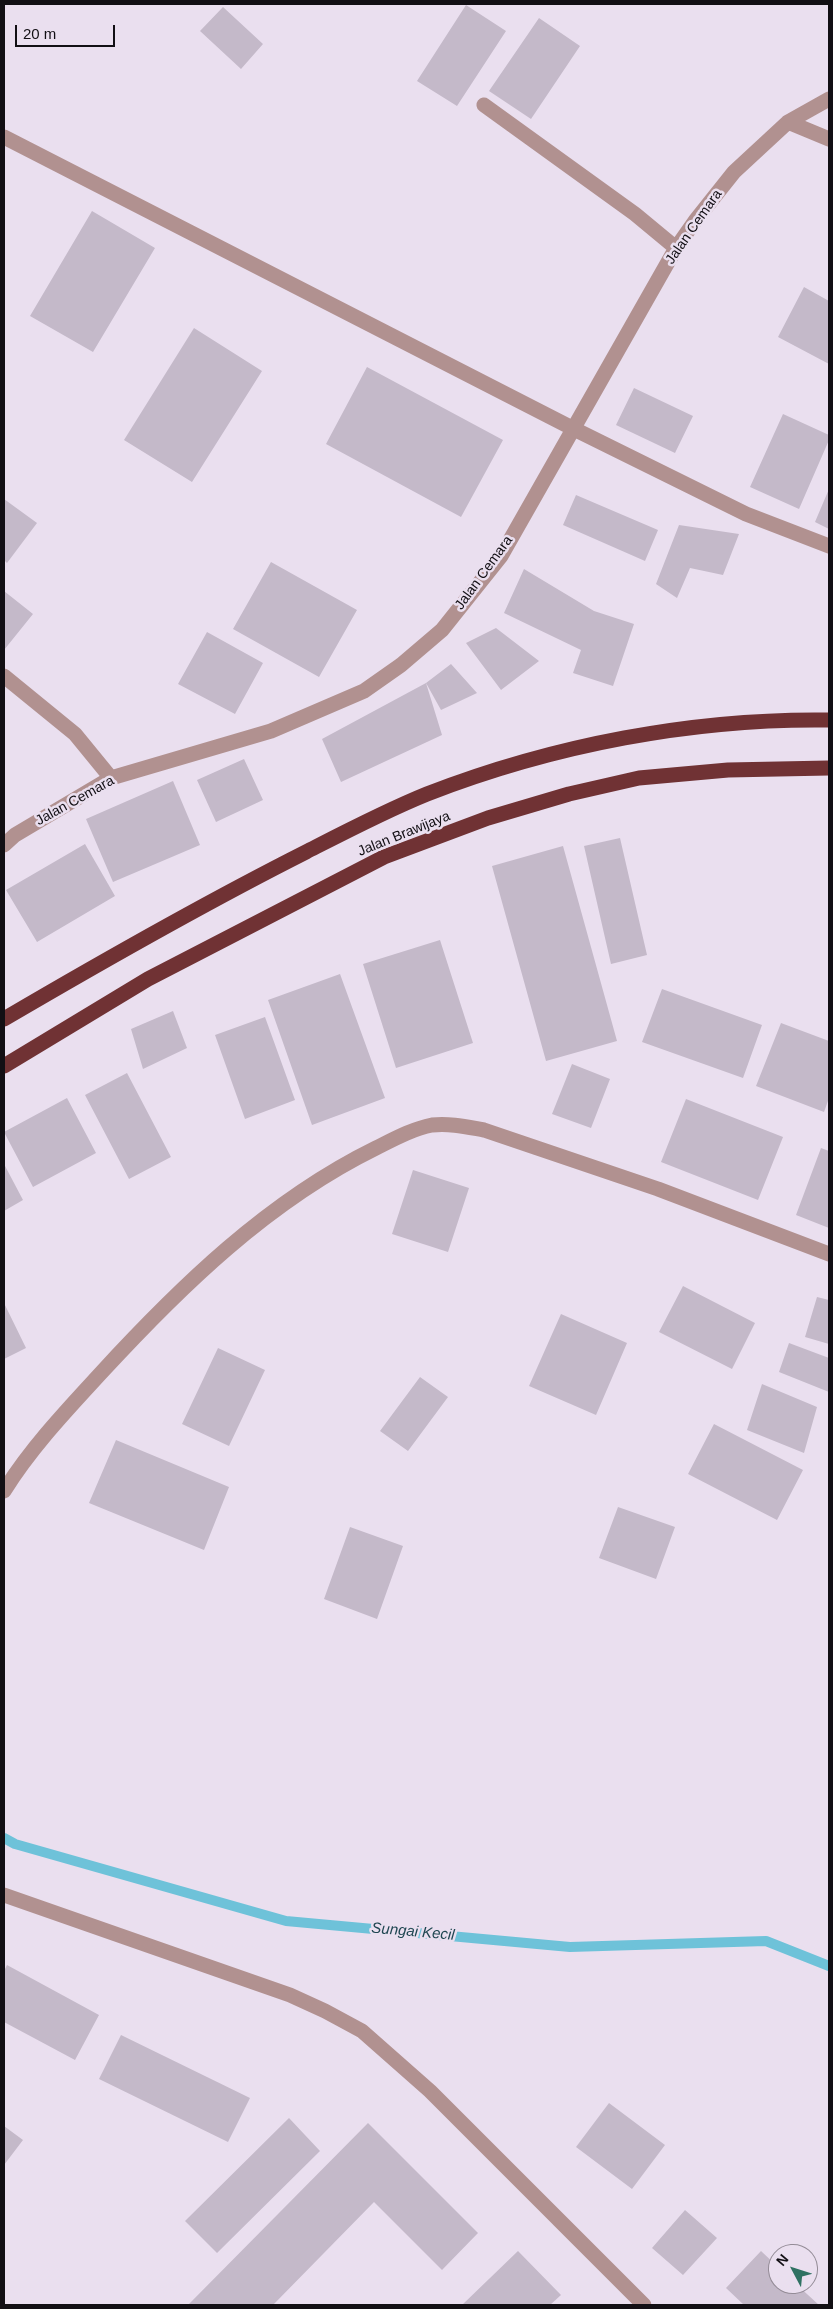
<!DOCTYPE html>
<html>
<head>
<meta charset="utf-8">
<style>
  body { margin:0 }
  #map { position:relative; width:833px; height:2309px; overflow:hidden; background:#eadfef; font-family:Helvetica,sans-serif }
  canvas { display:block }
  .frame { position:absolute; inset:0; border:5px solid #120f14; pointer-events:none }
  .north { position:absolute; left:768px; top:2244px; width:50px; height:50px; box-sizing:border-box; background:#eadfef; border:1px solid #948c97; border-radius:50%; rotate:310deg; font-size:14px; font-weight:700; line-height:20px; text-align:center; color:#120f14 }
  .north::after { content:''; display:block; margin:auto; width:18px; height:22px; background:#2f7162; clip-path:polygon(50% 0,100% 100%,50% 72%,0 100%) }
  .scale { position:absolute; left:15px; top:25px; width:100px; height:22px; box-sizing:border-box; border:2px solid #120f14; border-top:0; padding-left:6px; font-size:15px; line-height:18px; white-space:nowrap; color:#120f14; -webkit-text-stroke:4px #eadfef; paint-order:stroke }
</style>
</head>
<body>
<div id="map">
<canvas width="833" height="2309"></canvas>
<div class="frame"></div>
<div class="north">N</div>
<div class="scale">20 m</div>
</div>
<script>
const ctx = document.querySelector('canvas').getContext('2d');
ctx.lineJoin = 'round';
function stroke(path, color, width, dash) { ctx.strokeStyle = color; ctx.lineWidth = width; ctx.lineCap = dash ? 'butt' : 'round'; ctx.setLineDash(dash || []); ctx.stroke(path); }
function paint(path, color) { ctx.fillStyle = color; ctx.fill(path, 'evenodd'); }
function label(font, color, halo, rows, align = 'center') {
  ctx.font = font + ' Helvetica,sans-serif'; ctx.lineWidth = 5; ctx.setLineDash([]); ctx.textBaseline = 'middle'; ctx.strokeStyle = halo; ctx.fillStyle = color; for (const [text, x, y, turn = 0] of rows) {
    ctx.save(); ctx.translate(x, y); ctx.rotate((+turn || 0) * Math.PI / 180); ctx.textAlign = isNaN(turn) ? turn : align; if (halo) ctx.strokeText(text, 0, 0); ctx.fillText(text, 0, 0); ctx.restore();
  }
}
stroke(new Path2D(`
  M4,1838L15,1844L286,1921L570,1947L766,1941L829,1966`), '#6ec2d9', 10);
paint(new Path2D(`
  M466,5L506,31L457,106L417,81Z
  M223,7L263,44L241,69L200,31Z
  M539,18L580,46L531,119L489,91Z
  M92,211L155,248L93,352L30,316Z
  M804,287L829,301V364L778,337Z
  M194,328L262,371L192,482L124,440Z
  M367,367L503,440L461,517L326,444Z
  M634,388L693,416L675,453L616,425Z
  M783,414L829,435V440L799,509L750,487Z
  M829,489V529L815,522Z
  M576,495L658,530L645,561L563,525Z
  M4,499L37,523L7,563L4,560Z
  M679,525L739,534L723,575L690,568L677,598L656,584Z
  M271,562L357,610L319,677L233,629Z
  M524,569L594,611L634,624L613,686L573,673L581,650L504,613Z
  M4,591L33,614L4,650Z
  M496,628L539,661L501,690L466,643Z
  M207,632L263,663L235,714L178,684Z
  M451,664L477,693L441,710L426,683Z
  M426,683L442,735L341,782L322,739Z
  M244,759L263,800L216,822L197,780Z
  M173,781L200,845L113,882L86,819Z
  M620,838L647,955L611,964L584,846Z
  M85,844L115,896L37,942L6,890Z
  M563,846L617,1041L546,1061L492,866Z
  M440,940L473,1043L396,1068L363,964Z
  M340,974L385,1098L312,1125L268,1000Z
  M662,989L762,1025L743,1078L642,1042Z
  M173,1011L187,1048L143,1069L131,1029Z
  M265,1017L295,1100L245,1119L215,1035Z
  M781,1023L829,1041V1098L824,1112L756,1086Z
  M572,1064L610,1079L591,1128L552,1114Z
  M127,1073L171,1157L129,1179L85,1095Z
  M67,1098L96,1153L33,1187L4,1132Z
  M686,1099L783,1137L758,1200L661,1162Z
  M821,1148L829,1151V1228L796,1215Z
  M4,1164L23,1200L4,1211Z
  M413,1170L469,1188L448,1252L392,1234Z
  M683,1286L755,1323L732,1369L659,1332Z
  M817,1297L829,1300V1344L805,1337Z
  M4,1303L26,1348L4,1359Z
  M561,1314L627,1343L596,1415L529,1386Z
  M789,1343L829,1358V1392L779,1372Z
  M218,1348L265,1370L229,1446L182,1424Z
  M420,1377L448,1397L408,1451L380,1431Z
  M762,1384L817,1407L804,1453L747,1430Z
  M714,1424L803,1470L777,1520L688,1474Z
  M116,1440L229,1487L204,1550L89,1503Z
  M618,1507L675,1527L656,1579L599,1558Z
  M350,1527L403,1546L377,1619L324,1599Z
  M7,1965L99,2015L75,2060L4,2022V1971Z
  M121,2035L250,2098L228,2142L99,2079Z
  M609,2103L665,2145L632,2189L576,2147Z
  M289,2118L320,2151L217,2253L185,2221Z
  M368,2123L478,2233L442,2270L374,2202L273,2305H188Z
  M4,2126L23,2140L4,2165Z
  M685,2210L717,2238L683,2275L652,2248Z
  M518,2251L561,2295L550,2305H462Z
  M761,2251L778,2267V2284H796L819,2305H744L726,2288Z`), '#c4b9c9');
stroke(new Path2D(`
  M484,105L635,214L676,248
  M788,122L829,139
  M4,137L574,429L746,514L829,546
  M4,676L75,734L111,778
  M4,845L15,835L111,778L271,731L364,691L401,665L442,630L501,556L676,248L695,221L734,172L788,122L829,99
  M4,1491C31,1448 65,1412 100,1374C180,1287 268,1201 376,1148C394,1139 412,1129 432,1125C450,1123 467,1127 484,1130L658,1189L829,1254
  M4,1895L290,1995L325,2011L362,2031L430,2091L644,2305`), '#b19190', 15);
stroke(new Path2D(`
  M4,1019C103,961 203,904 306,852C345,832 385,811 427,794C553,745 694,718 829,720
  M4,1066L148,979L384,857L488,818L569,794L639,778L728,770L829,768`), '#703234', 15);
label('14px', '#120f14', '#eadfef', [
  ["Jalan Cemara",694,227,-55],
  ["Jalan Cemara",484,573,-54],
  ["Jalan Cemara",75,801,-29],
  ["Jalan Brawijaya",404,834,-22]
]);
label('italic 15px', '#1f4651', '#eadfef', [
  ["Sungai Kecil",413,1932,5]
]);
</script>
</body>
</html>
